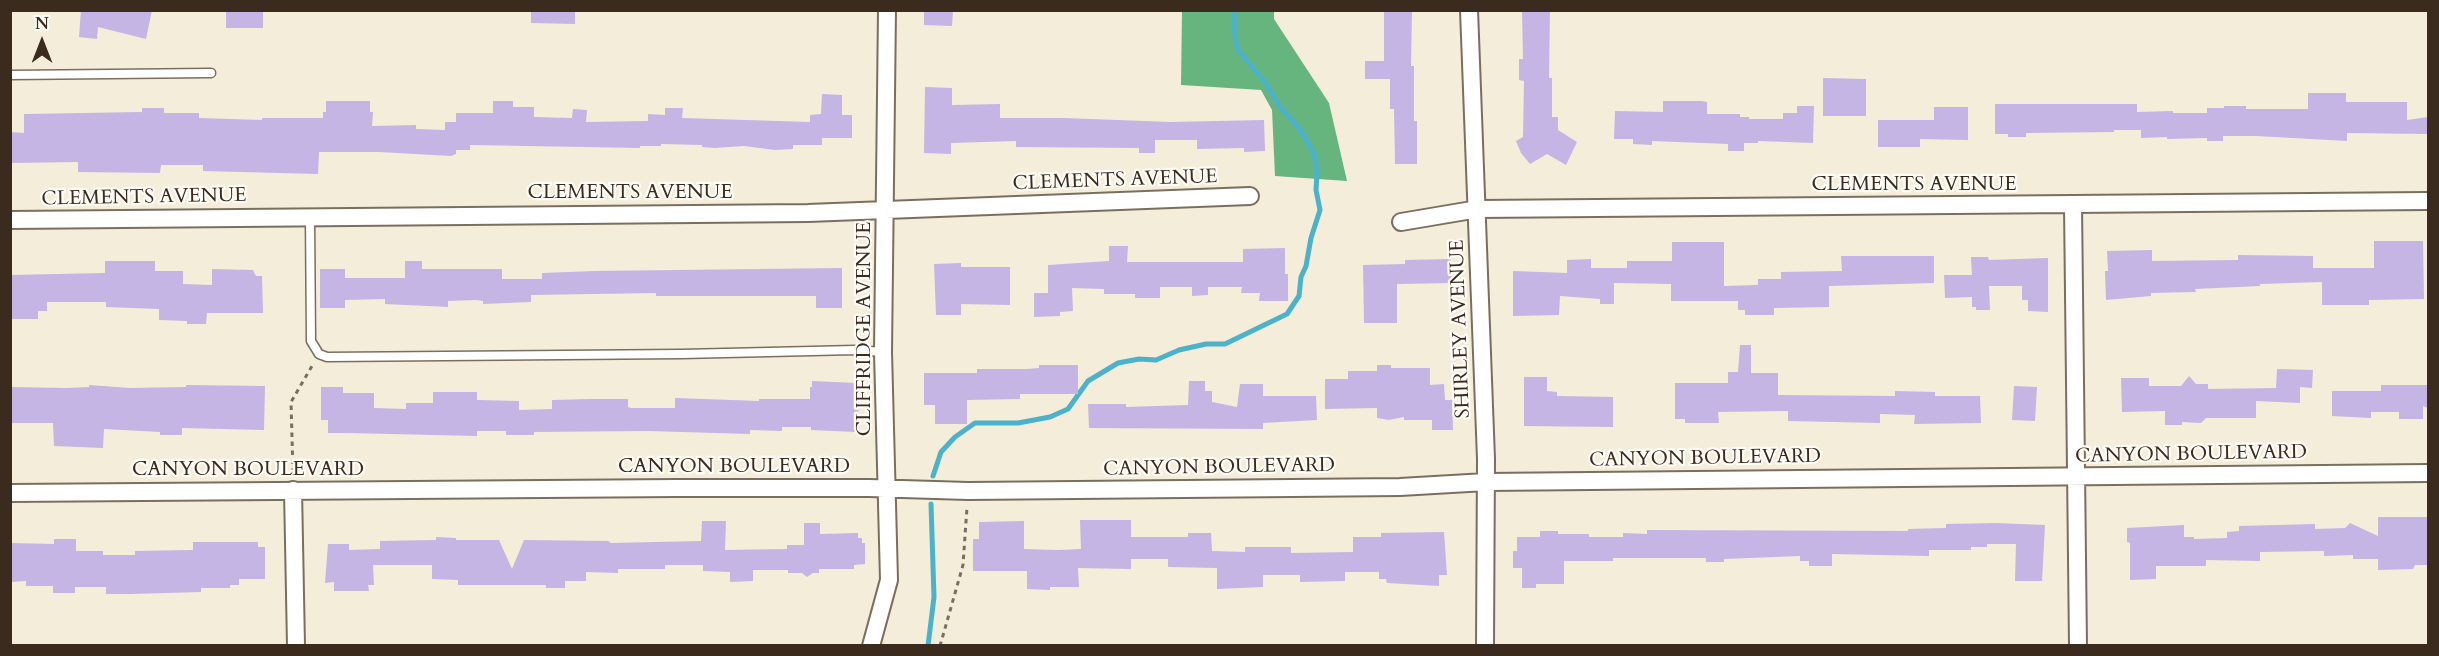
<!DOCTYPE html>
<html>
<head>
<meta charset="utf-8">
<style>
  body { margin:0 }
  #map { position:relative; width:2439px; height:656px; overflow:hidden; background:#f4edd9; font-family:Cardo,serif }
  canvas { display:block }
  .frame { position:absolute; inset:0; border:12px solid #3b2a1e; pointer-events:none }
  .north { position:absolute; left:12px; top:12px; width:60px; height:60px; -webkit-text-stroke:4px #fdfcf7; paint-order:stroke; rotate:0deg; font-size:16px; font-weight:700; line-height:24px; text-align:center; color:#3b2a1e }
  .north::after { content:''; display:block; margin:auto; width:21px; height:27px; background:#3b2a1e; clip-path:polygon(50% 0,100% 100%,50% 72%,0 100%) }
</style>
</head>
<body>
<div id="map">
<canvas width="2439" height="656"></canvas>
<div class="frame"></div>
<div class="north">N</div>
</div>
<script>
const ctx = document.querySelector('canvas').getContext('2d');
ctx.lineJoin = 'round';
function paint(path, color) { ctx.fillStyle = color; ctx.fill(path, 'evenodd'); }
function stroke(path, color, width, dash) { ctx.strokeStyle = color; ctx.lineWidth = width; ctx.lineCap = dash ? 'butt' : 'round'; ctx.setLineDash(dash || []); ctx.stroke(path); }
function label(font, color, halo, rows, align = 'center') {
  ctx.font = font + ' Cardo,serif'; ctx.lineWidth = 4.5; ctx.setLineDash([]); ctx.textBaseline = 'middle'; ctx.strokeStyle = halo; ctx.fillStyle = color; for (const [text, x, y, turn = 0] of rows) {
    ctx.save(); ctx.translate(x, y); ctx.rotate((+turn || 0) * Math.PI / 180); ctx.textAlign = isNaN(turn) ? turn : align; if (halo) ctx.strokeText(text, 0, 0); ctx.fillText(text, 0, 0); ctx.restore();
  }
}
paint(new Path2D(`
  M1182,11H1274V19L1329,103L1347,181L1275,176L1272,110L1261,90L1181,85Z`), '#67b57e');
stroke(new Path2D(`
  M933,476L941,452L955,437L975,423H1018L1050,417L1068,409L1088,381L1118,363L1139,359L1156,360L1179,350L1206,344H1225L1287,314L1299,296L1301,277L1306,266L1311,238L1320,210L1316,190L1317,173L1314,153L1300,129L1280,107L1265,82L1238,50L1235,38L1234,10
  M928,646L934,597L931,504`), '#4cb2cb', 5);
paint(new Path2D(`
  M81,10H152L146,39L98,27L97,39L79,37Z
  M226,10H263V28H226Z
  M531,10H575V24L531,23Z
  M924,10H953L952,26L924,25Z
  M1384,10H1412L1411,66H1414V121H1417V164H1395L1394,109H1390V79H1365V61H1384Z
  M1522,10H1550L1549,78H1552V117H1558V130L1577,142L1566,165L1547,154L1530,164L1521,153L1516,141L1523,137L1524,81L1519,80V59H1523Z
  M1823,78L1866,79V116H1823Z
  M925,87L952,88V105L1000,104V118H1064L1170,122L1264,120L1265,151L1244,152V148L1197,149V140H1155V153H1139V148L1016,147V141L951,143V154L924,153Z
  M2308,93H2346V102H2407V120L2428,117V134L2347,133V141L2256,136H2223V141H2207V138L2167,139V137L2141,138V130H2114V132L2026,133V137H2008V134H1995V104H2137V112L2173,111V113H2207V108H2224V106H2246V109H2308Z
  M822,94L842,95V115H852V138H822V145H793V149L775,150L744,146L714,148L702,147V145L661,144V146H640V148L470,145V150H456V154L451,156L379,152H319L318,174L203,171V165H161L160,173L78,172V162L10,163V132L24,133V114L142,112V108H164V113H199V118L262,120V118H323V112H326V101H370V112H373L372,126L416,125V129L445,130V122H456V113H493V101H513V107H534V117L572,118L573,109L587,110L586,122L648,121V114L665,115V108H683L682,118L810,122V115L821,114Z
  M1663,101H1701L1707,102V114H1740V117H1749V119H1783V113H1797V106H1814L1813,143L1758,141V143H1744V151H1728V144L1652,141V145L1633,144V139H1614L1615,111L1663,112Z
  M1934,107H1968V140L1920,139V147H1878V120H1934Z
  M2374,241H2423L2424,299L2369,300V305H2322V282L2260,284V286L2195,289L2196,292L2151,293V296L2106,300L2105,271H2108L2107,251L2152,250V261L2238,260V255L2313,256V268H2374Z
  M1672,242H1724V286L1758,285V279H1781V272L1842,271L1841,256H1934V283L1829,286V307L1774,308V315H1745V310H1738V301H1671V284L1614,283V304H1600V299L1560,296L1559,315L1513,316V271L1567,273V260L1591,259V268H1627V261H1672Z
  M1109,246H1128L1127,262H1243V249L1285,248V274H1288V301H1259L1260,293H1241L1242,287H1208V295L1192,296V287H1160V298H1135V294H1104V289L1072,288L1073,311L1060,312V316L1034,317V293H1048V265L1109,261Z
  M1971,257H1988L1989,260L2048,258V312L2028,311V300H2022V286H1989L1990,310H1976V307H1972V297L1945,298L1944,275H1972Z
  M1451,259L1452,283L1397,284V323H1364L1363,265L1405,264V260Z
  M105,261H155V271H183V284L212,285V269L253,270L256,276H262L263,313H207L206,324H187V321L159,320V309L106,307V302H47V311H38V319H10V275L105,273Z
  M405,261H422V269H502V279H542V273L595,271L842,268V308H816V296H656V293L531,295V302L483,304V301L476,300L448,301V307L385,304V299L345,300V308H320V269H345V278H405Z
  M961,263V267H1010V305L961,304V315H936L934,264Z
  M1740,345H1751V373H1778V395L1895,396V391L1935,392V396H1980L1981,423L1914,424L1915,415L1880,414V423L1788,421V411L1718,412L1719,423H1685V419H1675V383H1728V372H1738Z
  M1039,365H1078V394H1020V399L967,400V424H935V405H924V373H977V369H1027L1039,368Z
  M1377,365H1391V368H1430V385L1444,384L1445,400H1452L1453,430H1432V420H1404V417L1389,420L1377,418V408L1325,409V379H1348V371H1377Z
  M2277,369L2313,370L2312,388L2300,387V403L2256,401V418H2206L2201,423L2182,422V425H2165V411L2122,412L2121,378H2149V386H2181L2189,376L2196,384H2208V389L2276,388Z
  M1524,377H1547V391L1557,392V396L1613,397V427L1524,426Z
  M812,381L856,383V388H859L858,422H856V432L811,430V427H782V431L750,430V434L648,431L534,432V435H506V431H477V436L348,433H328V420H321V387H343V393H374V408L406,409V403H433V392H477V400L519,401V410L552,409V400L590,399H628V407L631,408H675V398L759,401V399H810V387H812Z
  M1189,381H1205V391H1212V402L1237,407L1240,384H1263V396H1316L1317,420L1263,423V429L1089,428L1088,404H1126V407L1188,405Z
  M89,385L130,388L186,387V385L265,386L264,430L182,428V435H160V432L104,429L103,448L54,446L53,423H10V387L67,388L89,387Z
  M2381,385H2428V408L2423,406V419H2399V412H2371V418L2332,416V391H2381Z
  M2014,386L2037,387L2035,421L2012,420Z
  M2378,517H2428V565H2415L2413,569L2378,570V559H2353V555L2324,556V551L2260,552V561L2206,560V566H2156V579L2130,580V543L2127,542V528L2184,525V537H2194V539L2227,538V532L2239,531V526L2315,524V529L2345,528L2350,523L2378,536Z
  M1080,520H1131V537H1188V533H1211L1212,551L1245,552V547H1291V553L1353,552V537H1381V533L1444,532L1447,575H1439V586L1387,583L1386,579H1379V572H1345V581L1300,582V575H1263V587L1217,589V568L1168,567V559H1131V569L1078,568L1079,587H1050V590L1027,589V571H973V539H979V522L1024,521V549L1058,550L1081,549Z
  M702,521H726L725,550L787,549V545H804V523H820V534L858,533V538H862V543H865V564L854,565V569H819V573H813L807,577L802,573H788V570H753V581L730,582V572L703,571V565H665V569H618V573L586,572V581H565V588H546V585H458V580L432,579V565H373L374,585H368L369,591H334V582L325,583L328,544H349V550L380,549V541L436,540V537L456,538V540H499L512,569L524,540L608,541L611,543L701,541Z
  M1996,523L2045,525L2042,581H2015L2016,544H1987V547H1971V550H1929V556L1832,554V566H1809V561H1800V556L1724,559V562H1706V558H1613V561H1564V584H1536V588H1522V568H1513V551H1517V537H1540V531H1558V534H1589V537H1623V533L1647,534V530L1908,531V529L1946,528V524Z
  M54,539H76V551H103V555H135V551L193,550V542H258V547H265V579H239V585H230V588H201V592L131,594H106V587H75V593H53V586H26V581L10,582V543L54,544Z`), '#c4b5e4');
const service = new Path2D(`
  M10,75L211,73
  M310,217L311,341L319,354L327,357L682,354L855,350L883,352`);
const minor = new Path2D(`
  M1469,10L1486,459L1485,646
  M2073,205L2078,646
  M10,220L808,213L1250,196
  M1401,222L1478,209L2428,201
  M293,490L296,646
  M10,493L677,488H869L968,491L1400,487L1486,482L2428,473
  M871,646L889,580L883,352L887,10`);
stroke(service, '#7c6e5f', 11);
stroke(minor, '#7c6e5f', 20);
stroke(new Path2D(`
  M293,473L291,402L312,366
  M940,646L963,565L967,507`), '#7c6e5f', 3, [4.5, 4.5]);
stroke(service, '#fff', 8);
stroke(minor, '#fff', 16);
label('20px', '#3b2a1e', '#fdfcf7', [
  ["CLEMENTS AVENUE",1115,181,-2],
  ["CLEMENTS AVENUE",1914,185],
  ["CLEMENTS AVENUE",630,193],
  ["CLEMENTS AVENUE",144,198,-1],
  ["CLIFFRIDGE AVENUE",865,329,-90],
  ["SHIRLEY AVENUE",1461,329,-92],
  ["CANYON BOULEVARD",2191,455,-1],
  ["CANYON BOULEVARD",1705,459,-1],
  ["CANYON BOULEVARD",734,467],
  ["CANYON BOULEVARD",1219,468,-1],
  ["CANYON BOULEVARD",248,470]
]);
</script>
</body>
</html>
